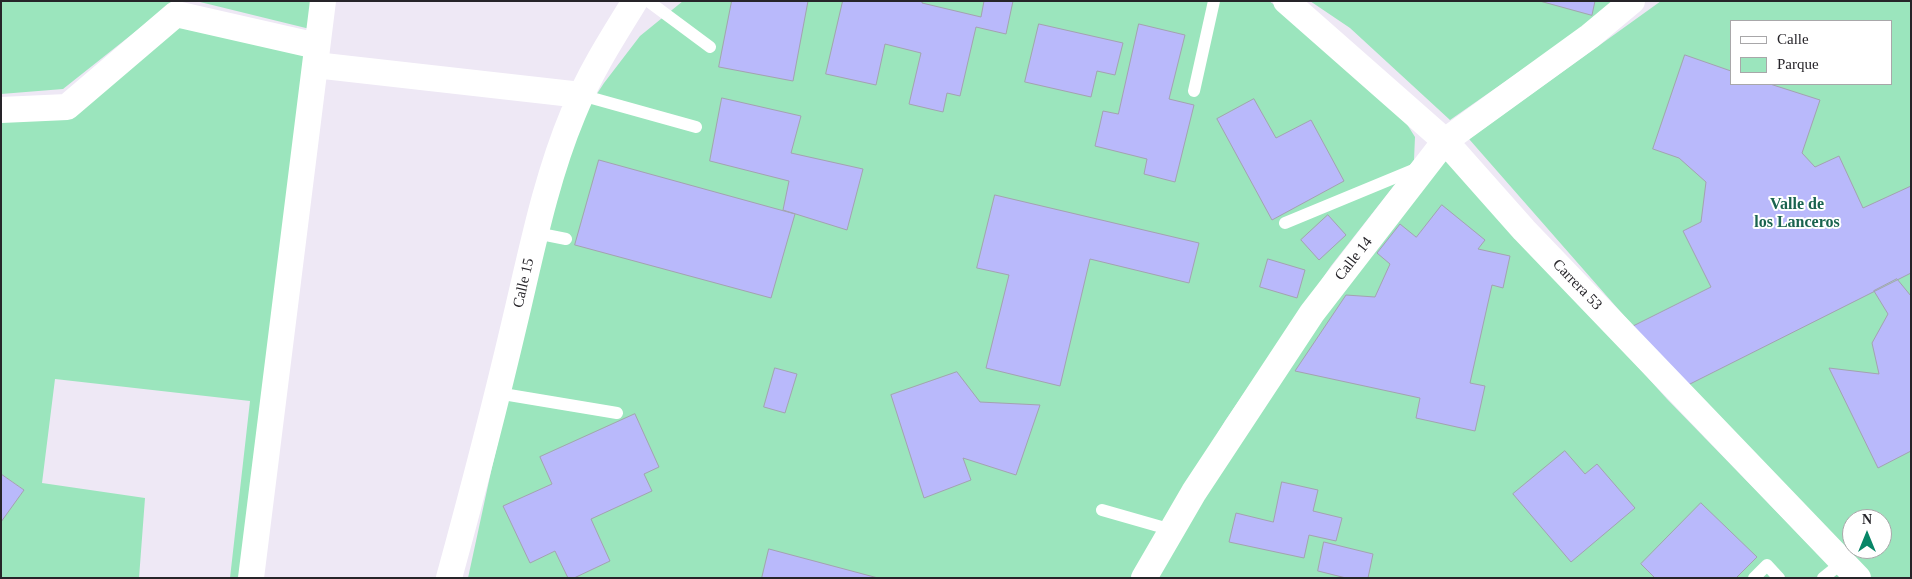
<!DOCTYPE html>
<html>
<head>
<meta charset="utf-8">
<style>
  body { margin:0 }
  #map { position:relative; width:1912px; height:579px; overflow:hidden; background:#eee8f5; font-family:"Times New Roman",serif }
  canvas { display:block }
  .frame { position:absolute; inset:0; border:2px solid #262429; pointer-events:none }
  .legend { position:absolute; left:1730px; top:20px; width:162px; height:65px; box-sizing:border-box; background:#fff; border:1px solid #a8a7a9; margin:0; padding:6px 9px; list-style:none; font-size:15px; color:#262429 }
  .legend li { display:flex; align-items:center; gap:10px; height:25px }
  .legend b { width:25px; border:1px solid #a8a7a9 }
  .north { position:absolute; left:1842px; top:509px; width:50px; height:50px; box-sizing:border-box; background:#fff; border:1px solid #a8a7a9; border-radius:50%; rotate:0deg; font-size:14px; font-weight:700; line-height:20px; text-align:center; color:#262429 }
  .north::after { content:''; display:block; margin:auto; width:18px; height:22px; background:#088667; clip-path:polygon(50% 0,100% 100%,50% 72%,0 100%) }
</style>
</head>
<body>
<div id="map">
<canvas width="1912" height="579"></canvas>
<div class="frame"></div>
<ul class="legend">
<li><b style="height:6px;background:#fff"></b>Calle</li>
<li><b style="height:14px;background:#9be5bd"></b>Parque</li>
</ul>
<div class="north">N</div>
</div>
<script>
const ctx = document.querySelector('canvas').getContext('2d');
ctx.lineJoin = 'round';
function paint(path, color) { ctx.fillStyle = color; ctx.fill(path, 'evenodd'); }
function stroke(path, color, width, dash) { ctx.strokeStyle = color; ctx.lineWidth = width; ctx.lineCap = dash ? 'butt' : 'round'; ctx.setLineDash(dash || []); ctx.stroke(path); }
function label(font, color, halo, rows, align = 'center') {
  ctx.font = font + ' "Times New Roman",serif'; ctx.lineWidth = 4; ctx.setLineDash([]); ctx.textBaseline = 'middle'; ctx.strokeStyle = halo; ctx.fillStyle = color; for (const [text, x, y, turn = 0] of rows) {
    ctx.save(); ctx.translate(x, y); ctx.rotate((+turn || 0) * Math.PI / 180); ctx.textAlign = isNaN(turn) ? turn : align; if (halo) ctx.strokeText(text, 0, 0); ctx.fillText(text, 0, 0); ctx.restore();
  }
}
paint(new Path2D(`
  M1,1H174L63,89L1,94Z
  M196,1H312L310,29Z
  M683,1H1269L1327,42L1400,113L1415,137L1414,160L1331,266L1225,421L1132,578H468L492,467L563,170L583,115L604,83L640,36Z
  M1310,1H1615L1592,21L1450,120L1350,28Z
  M1661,1H1911V578H1872L1867,574L1633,326L1469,139ZM1731,21H1891V84H1731ZM1852,519H1882V549H1852Z
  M179,23L307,50L244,578H230L250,401L55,379L42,483L145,498L139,578H1V518L24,490L1,474V116L67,112Z
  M1447,155L1667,399L1813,549L1845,578H1153L1316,321Z`), '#9be5bd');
const building = new Path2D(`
  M732,1H808L793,81L719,67Z
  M843,1H922V3L981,17L984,1H1013L1006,34L976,27L960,96L947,93L943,112L909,104L921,53L885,44L876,85L826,74Z
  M1540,1H1595L1592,15Z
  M1039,24L1123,43L1115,75L1097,71L1091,97L1025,82Z
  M1139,24L1185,35L1169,99L1194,105L1175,182L1144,174L1147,159L1095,146L1103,111L1118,114Z
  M1685,55L1731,71V84H1770L1820,100L1802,153L1815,167L1839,156L1863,208L1911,186V273L1684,387L1633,326L1711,287L1683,231L1701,222L1706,182L1679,158L1653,149Z
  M722,98L801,116L791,153L863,169L847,230L783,210L789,181L710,161Z
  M1254,99L1276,138L1311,120L1344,181L1272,220L1217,119Z
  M599,160L795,214L771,298L575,245Z
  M995,195L1199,243L1189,283L1090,259L1060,386L986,368L1009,275L977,268Z
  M1442,205L1485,240L1478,249L1510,256L1503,288L1492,285L1470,383L1485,386L1475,431L1416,418L1420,398L1295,371L1346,295L1375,297L1390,264L1377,253L1400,224L1416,237Z
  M1328,215L1346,235L1319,260L1301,240Z
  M1268,259L1305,270L1297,298L1260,287Z
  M1897,279L1911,296V451L1878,468L1829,368L1879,374L1872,343L1888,314L1874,291Z
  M775,368L797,374L785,413L764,407Z
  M957,372L980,402L1040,405L1016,475L963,458L971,480L924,498L891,395Z
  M635,414L659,467L644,474L652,491L591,519L610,561L574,578H568L555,551L530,563L503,506L552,484L540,457Z
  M1565,451L1585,474L1597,464L1635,508L1571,562L1513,494Z
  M1,474L24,490L1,522Z
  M1282,482L1318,490L1313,511L1342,518L1336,541L1309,535L1304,558L1229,542L1236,513L1273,522Z
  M1701,503L1757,557L1736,578H1655L1641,564Z
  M1324,542L1373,554L1368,578H1346L1318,571Z
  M769,549L878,578H762Z`);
paint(building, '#b9b9fb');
stroke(building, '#a3a3b0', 1);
stroke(new Path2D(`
  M648,1L710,47
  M1194,91L1214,1
  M581,95L696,127
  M1285,223L1418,168
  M536,233L566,239
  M497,393L617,413
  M1102,510L1172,530
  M1754,578L1767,565L1779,578
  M1823,578L1843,562`), '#fff', 12);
stroke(new Path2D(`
  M1286,1L1445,141L1524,230L1858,578
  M315,65L581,95
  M1,110L67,107L176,14L317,46
  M251,578L323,1
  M449,578C472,494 494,410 514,325C531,254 545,181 573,114C589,74 612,38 635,1
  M1144,578L1194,492L1312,313L1445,141L1590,36L1632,1`), '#fff', 26);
label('15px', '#262429', '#fff', [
  ["Calle 14",1354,259,-52],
  ["Calle 15",524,283,-77],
  ["Carrera 53",1577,285,46]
]);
label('bold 16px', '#1a644f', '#fff', [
  ["Valle de",1797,205],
  ["los Lanceros",1797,223]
]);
</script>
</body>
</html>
